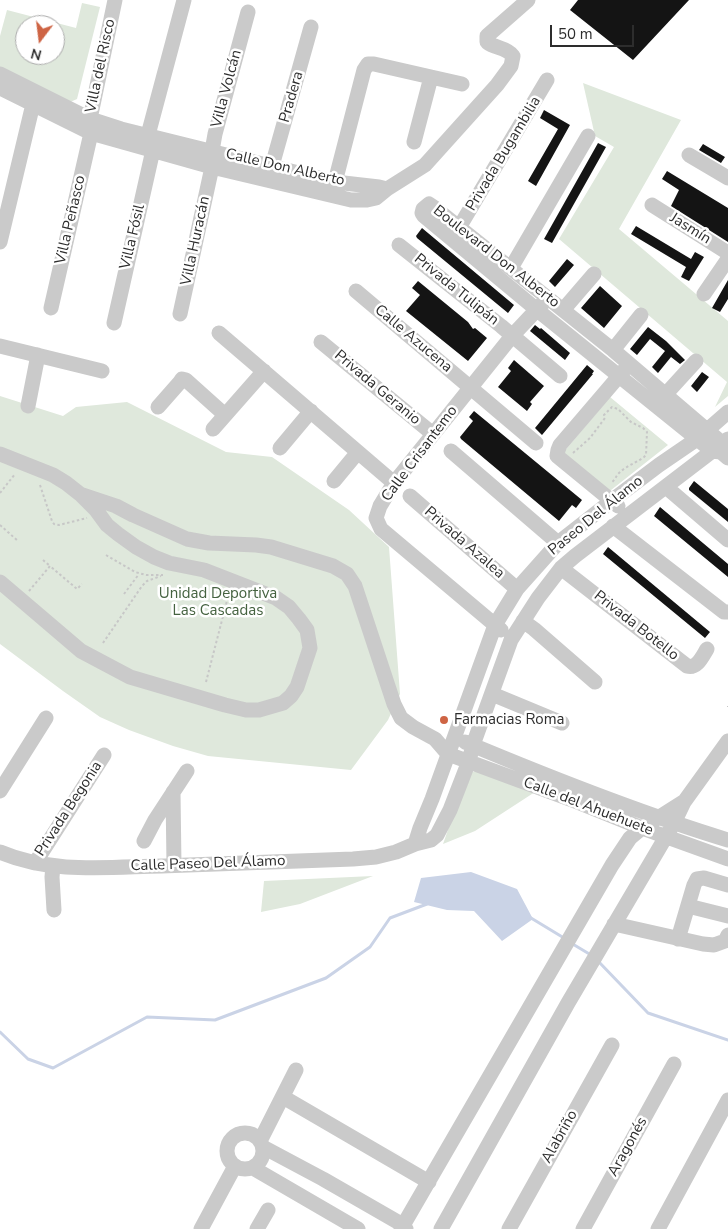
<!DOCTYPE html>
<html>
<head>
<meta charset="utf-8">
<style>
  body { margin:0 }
  #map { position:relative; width:728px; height:1229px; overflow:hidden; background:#fff; font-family:"Nunito Sans",sans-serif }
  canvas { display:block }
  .north { position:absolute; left:15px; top:15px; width:50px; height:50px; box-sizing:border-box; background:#fff; border:1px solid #ababab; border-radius:50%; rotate:195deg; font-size:14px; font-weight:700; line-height:20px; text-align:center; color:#2d2d2d }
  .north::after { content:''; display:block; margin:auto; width:18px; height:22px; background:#ce6444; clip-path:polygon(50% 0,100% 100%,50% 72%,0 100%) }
  .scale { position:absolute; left:550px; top:25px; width:84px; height:22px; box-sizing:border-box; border:2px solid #2d2d2d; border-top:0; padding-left:6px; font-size:15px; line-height:18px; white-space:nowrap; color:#2d2d2d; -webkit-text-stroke:4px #fff; paint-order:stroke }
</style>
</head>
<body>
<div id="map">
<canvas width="728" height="1229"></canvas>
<div class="north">N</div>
<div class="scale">50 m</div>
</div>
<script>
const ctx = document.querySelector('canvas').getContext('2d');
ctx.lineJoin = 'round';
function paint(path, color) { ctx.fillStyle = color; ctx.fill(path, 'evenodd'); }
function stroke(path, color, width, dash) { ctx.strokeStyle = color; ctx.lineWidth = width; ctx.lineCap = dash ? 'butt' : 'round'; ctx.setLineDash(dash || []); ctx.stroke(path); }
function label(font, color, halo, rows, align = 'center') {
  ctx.font = font + ' "Nunito Sans",sans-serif'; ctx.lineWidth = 5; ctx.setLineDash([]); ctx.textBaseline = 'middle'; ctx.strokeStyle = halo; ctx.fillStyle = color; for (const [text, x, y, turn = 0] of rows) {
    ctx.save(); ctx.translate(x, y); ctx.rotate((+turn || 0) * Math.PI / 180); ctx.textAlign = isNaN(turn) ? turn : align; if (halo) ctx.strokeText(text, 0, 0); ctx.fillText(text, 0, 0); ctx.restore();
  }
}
paint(new Path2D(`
  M82,3L100,7L77,99L68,103L0,67V36L7,10L76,28ZM25,25H55V55H25Z
  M583,83L681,120L619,229L728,321V396L715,407L727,382L559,239L614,147L595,136Z
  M0,396L63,416L76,407L127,402L226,452L272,457L349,510L389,547L400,694L388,720L351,770L208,756L173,746L129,730L100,717L63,691L0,644Z
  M610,397L668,445L601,498L557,460Z
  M478,771L535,792L475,831L443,844L467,776L472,772Z
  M373,876L300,904L261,912L264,881Z`), '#dfe8dc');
paint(new Path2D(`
  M471,872L517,889L533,919L502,941L474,911L447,910L414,902L421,878Z`), '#cad3e6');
stroke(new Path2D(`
  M531,918L564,938
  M571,943L591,955
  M598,961L648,1013L728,1040
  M0,1032L28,1059L53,1068L147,1017L215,1020L326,978L370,947L390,918L427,904`), '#cad3e6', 3);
paint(new Path2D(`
  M578,0H689L633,60L570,10Z
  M544,110L570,125L536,186L528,181L558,129L540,118Z
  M598,143L606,147L552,243L544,239Z
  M703,144L725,157L721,163L699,150Z
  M667,171L728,208V242L671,206L679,190L662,179Z
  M636,226L691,259L695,252L704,257L689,281L681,277L686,267L631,234Z
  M422,228L514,305L508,313L417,238L416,236Z
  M567,259L574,265L555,287L549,281Z
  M728,280V299L720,312L712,308Z
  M418,281L468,322L473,329L475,328L487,338L468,361L406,311L420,295L412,288Z
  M600,286L622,306L604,328L581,308Z
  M535,325L540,329L541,328L570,353L565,360L530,331Z
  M648,327L666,341L685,360L680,364L671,357L658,373L652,367L665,351L650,339L637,355L630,349Z
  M514,360L544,386L530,402L532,404L527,411L498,387L511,371L508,368Z
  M587,365L594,371L592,374H593L542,435L535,428Z
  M702,372L709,377L697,392L691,386Z
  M474,411L582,500L576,508L572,505L559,521L461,439L460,437L473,421L469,417Z
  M694,481L728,509V522L689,490V488Z
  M660,507L728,564V577L654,516Z
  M608,547L710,632L705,638L603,554Z`), '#141414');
stroke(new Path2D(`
  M573,453L590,438L605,418L604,415L612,407L618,409L631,422L643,428L647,432L646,455L644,457C636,463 626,466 619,473C616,476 615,480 611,483
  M40,485L52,521L54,524L59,525L87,518
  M0,493L15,474
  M0,525L18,541
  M106,555L135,572L146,575H163
  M43,560L50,566
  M29,591L50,566L77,589L82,584
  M124,594L139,574
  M103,643L142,586L147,581L161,576
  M206,682L229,593
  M728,706V707`), '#c7c7c7', 2, [2.5, 2.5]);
stroke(new Path2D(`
  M0,74L90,119L121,129L335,182L379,187L387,189L376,198L367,200H351L212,167L91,133L0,88
  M431,77L462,84
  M148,135L184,0
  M689,155L728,178
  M272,166L311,27
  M335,182L364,70L368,64H374L431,77L414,142
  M387,189L425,165L497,85L511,66L513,56C506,47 496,49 487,42V36L528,0
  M652,205L728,253
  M454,236L547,80
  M0,242L33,104
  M399,245L501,326L560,376
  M511,268L588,136
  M356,291L536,443
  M704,294L728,259
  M51,308L91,133L90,119L115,0
  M563,310L594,274
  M180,314L212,167V151L215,134L248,12
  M114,323L153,150
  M219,333L394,483
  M321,342L433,434
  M0,346L102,371
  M613,350L641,315
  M665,395L696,361
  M28,406L38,355
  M158,407L180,382L182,379L186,380L225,415
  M213,429L264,371
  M280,448L311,411
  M451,451L558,543
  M722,452V443L613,350L435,208L429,204L423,209L422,213L424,216L536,309L712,451L721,452L728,458
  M0,454L53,475L66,483L80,494L96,510L107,525L118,534L136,547L154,557L169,563L204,570L276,598L289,607L299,619L307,630L310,648L297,687L291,696L283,703L259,710H246L225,705L130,677L81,651L0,582
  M334,481L358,452
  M666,487L728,540
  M80,494L116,506L133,515L187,539L209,543L256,545L271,547L333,566L347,574L355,586L394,704L401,718L413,727L435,739L448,754L575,801L642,828L728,859
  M410,496L517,589
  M618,506L557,456L558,450L560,445L625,369
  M613,526L724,612H728
  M561,568L687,666C697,669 702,657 707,649
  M523,621L534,629L595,682
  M501,630L381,529L376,518L380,506L394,483L512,336L543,303
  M492,694L562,723
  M465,742C551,778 639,813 728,840
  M0,791L46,718
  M173,792L174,865
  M144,841L155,820L187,771
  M415,844L420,828L432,799L495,625L517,589L558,543L618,496L659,465L697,439L728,412
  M0,852C51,874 108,867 162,866C226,864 290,861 353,859L376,857L396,852L415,844L431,840L437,835L450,810L469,761L473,745L511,640L538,598L561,568L575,556L728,439
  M35,863L104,755
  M53,866L52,877L54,910
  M688,906L728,916
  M614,924L703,944L714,945L725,941L728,935
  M678,939L694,885L697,879L704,878L728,885
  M283,1097L429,1182
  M227 1151a18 18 0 1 1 36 0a18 18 0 1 1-36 0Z
  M260,1141L296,1070
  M263,1147L323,1179L403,1225L406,1229
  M253,1168L358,1229
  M201,1229L235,1166
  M257,1229L268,1210
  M401,1229L612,865L630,838L642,828L683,802
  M441,1229L568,1003L674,823L684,802L728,741
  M509,1229L612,1045
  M583,1229L674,1064
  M658,1229L728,1100`), '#cacaca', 15);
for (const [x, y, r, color] of [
  [444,720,5,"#ce6444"]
]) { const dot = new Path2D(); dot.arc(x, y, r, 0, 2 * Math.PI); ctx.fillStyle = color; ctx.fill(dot); stroke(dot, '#fff', 2); }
label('15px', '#2d2d2d', '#fff', [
  ["Villa del Risco",101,66,-78],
  ["Villa Volcán",227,89,-75],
  ["Pradera",292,97,-74],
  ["Privada Bugambilia",504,154,-59],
  ["Calle Don Alberto",285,168,13],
  ["Villa Peñasco",71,220,-77],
  ["Jasmín",690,229,32],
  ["Villa Fósil",133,237,-77],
  ["Villa Huracán",196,241,-78],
  ["Boulevard Don Alberto",496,257,38],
  ["Privada Tulipán",456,290,39],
  ["Calle Azucena",413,339,40],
  ["Privada Geranio",377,388,40],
  ["Calle Crisantemo",420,454,-53],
  ["Paseo Del Álamo",596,516,-39],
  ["Privada Azalea",464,543,41],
  ["Privada Botello",636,626,38],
  ["Calle del Ahuehuete",588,807,21],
  ["Privada Begonia",69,809,-57],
  ["Calle Paseo Del Álamo",208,864,-2],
  ["Alabriño",560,1137,-61],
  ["Aragonés",628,1147,-61]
]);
label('15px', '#456240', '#fff', [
  ["Unidad Deportiva",218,594],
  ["Las Cascadas",218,611]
]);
label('15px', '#2d2d2d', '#fff', [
  ["Farmacias Roma",454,720]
], 'left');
</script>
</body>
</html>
